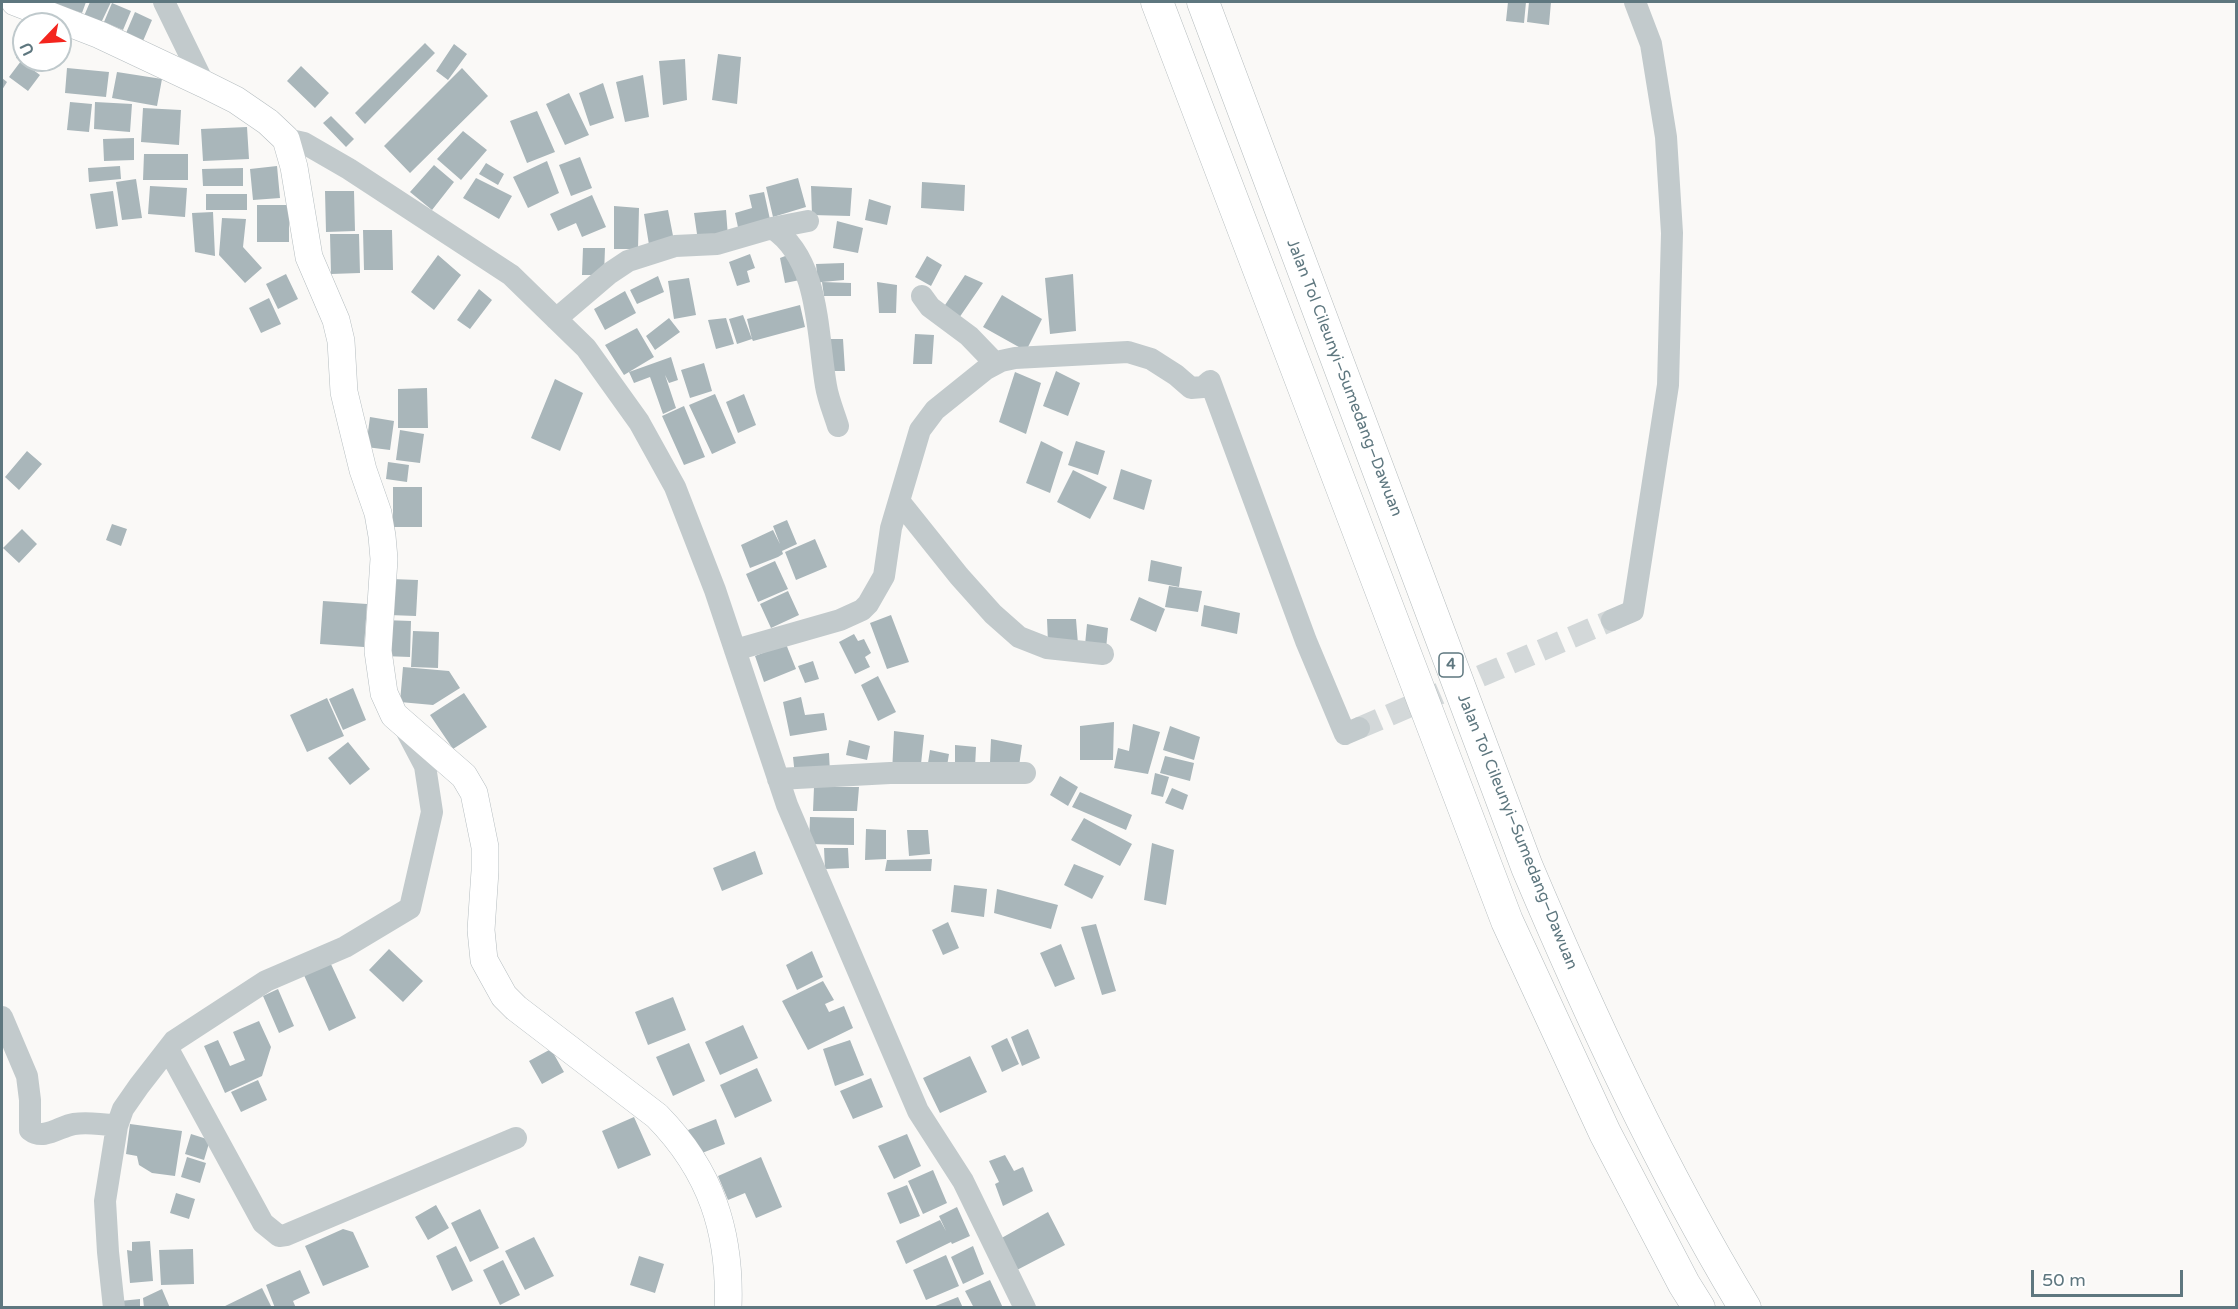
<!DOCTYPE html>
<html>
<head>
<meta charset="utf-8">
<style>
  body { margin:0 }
  #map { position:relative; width:2238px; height:1309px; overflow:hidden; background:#faf9f7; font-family:"Varela Round",sans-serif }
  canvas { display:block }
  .frame { position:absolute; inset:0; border:3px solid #5e777f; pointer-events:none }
  .north { position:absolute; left:12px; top:12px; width:60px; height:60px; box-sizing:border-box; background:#fff; border:2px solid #bfc9cc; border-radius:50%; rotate:245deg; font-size:16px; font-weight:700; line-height:24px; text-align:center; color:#5e777f }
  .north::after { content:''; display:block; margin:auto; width:21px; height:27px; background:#f4251e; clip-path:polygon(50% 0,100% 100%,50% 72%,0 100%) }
  .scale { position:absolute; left:2031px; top:1270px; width:152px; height:27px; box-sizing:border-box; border:3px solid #5e777f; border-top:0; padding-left:8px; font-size:18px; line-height:21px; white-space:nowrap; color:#5e777f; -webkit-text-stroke:4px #fff; paint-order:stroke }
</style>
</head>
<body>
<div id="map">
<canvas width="2238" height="1309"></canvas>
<div class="frame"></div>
<div class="north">U</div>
<div class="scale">50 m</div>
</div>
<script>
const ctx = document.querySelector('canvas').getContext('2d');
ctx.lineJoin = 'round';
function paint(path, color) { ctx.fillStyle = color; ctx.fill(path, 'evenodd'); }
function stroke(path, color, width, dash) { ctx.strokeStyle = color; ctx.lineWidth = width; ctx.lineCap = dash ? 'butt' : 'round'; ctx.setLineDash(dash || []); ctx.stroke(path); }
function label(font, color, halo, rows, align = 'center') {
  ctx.font = font + ' "Varela Round",sans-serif'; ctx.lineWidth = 6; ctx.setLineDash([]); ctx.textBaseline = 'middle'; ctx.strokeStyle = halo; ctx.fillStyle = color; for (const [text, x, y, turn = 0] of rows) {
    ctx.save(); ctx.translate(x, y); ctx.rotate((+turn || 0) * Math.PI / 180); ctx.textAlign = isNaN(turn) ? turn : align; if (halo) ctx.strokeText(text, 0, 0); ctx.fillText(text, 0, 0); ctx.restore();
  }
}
paint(new Path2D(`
  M48,2H86L82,13Z
  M90,2H111L101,23L84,16Z
  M1508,2H1526L1524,23L1506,21Z
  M1529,2H1551L1549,25L1527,22Z
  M112,3L131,11L123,30L104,22Z
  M135,12L152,20L143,41L126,33Z
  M24,36V60H52L49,70L16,58Z
  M425,43L435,53L365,124L355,113Z
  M454,44L467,54L448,80L436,71Z
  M718,54L741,57L737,104L712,100Z
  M685,59L687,100L663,105L659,61Z
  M21,61L40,75L28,91L9,77Z
  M301,66L329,93L315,108L287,81Z
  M67,68L109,72L106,97L65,93Z
  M462,68L488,96L410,173L384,146Z
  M117,72L162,79L157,106L112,98Z
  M643,75L649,117L625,122L616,82Z
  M2,78L7,82L2,90Z
  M603,83L614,118L590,126L579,93Z
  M569,93L589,135L565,145L546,104Z
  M70,102L92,104L89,132L67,130Z
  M95,102L132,104L130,132L94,129Z
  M143,108L181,110L179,145L141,142Z
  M537,111L555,152L527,163L510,121Z
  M331,116L354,139L346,147L323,123Z
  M247,127L249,159L203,161L201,129Z
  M463,131L487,150L461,180L437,159Z
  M134,138V160L104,161L103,139Z
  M144,154H188V180H143Z
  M580,157L592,188L571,196L559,165Z
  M547,161L559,193L528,208L513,177Z
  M486,163L504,174L498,185L479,174Z
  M434,165L454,182L432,210L410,192Z
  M120,166L121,179L89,182L88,168Z
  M277,166L280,198L253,200L250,169Z
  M243,168V186H203L202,169Z
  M476,178L512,196L499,219L463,198Z
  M798,178L806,207L773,217L766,187Z
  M136,179L142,218L122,220L116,182Z
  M922,182L965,185L964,211L921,208Z
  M150,186L187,188L185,217L148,214Z
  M811,186L852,188L850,216L812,215Z
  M113,191L118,226L96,229L90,194Z
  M325,191H354L355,231L326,232Z
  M764,192L771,224L739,232L735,213L752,208L749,195Z
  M206,194H247V210H206Z
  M592,195L606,227L582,237L576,223L558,231L550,214Z
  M869,199L891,206L887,225L865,220Z
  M257,205H289V242H257Z
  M614,206L639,208L638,249H614Z
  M668,210L675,246L650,251L644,214Z
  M726,210L728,237L698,241L694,213Z
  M213,212L215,256L195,252L192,213Z
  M222,218L246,219L243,247L262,268L245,283L219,255Z
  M837,221L863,228L858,253L833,248Z
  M363,230H392L393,270H364Z
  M330,234H359L360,273L331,274Z
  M583,248H605L604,275H582Z
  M793,253L800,280L785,283L780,258Z
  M750,254L755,268L747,271L750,282L737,286L729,262Z
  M438,255L461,275L434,310L411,292Z
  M927,256L942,265L931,286L915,277Z
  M844,263V280L822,282L851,283V296H824L822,282L818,283L816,264Z
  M286,274L298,299L278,309L266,284Z
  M1073,274L1076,331L1050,334L1045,278Z
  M965,275L983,283L959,318L943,308Z
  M658,276L664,292L637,304L630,290Z
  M689,278L696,315L674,319L668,281Z
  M877,282L897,285L896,313H879Z
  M479,289L492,300L470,329L457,320Z
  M625,291L636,313L605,330L594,309Z
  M1002,295L1042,319L1026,351L983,327Z
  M269,298L281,324L261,333L249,308Z
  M800,305L805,327L753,341L752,339L737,344L729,319L743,315L752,339L747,319Z
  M669,318L680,332L655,350L646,336Z
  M726,318L734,344L716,349L708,320Z
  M637,328L654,357L629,372L671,357L678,380L669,383L665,375L676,408L663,414L650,377L634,383L629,372L624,375L605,345Z
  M915,334L934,335L932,364H913Z
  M826,339H843L845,371H827Z
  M704,363L712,391L690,398L681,370Z
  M1056,371L1080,383L1068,416L1043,406Z
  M1015,372L1041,383L1026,434L999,422Z
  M555,379L583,393L560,451L531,438Z
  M427,388L428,428H398V389Z
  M715,394L736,443L712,454L689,405Z
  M744,394L756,425L738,433L726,402Z
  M684,406L705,457L684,465L662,416Z
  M370,417L394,421L390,450L366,447Z
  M400,430L424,434L420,463L396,460Z
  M1041,441L1063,452L1050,493L1026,483Z
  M1076,441L1105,451L1098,475L1068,465Z
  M27,451L42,464L19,490L5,477Z
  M388,462L409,465L407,482L386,479Z
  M1121,469L1152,480L1144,510L1113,499Z
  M1073,470L1107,487L1090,519L1057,502Z
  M393,487H422V527H393Z
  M787,520L797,544L782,551L783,554L778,557L750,568L741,545L773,530L780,544L773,526Z
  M112,524L127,529L121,546L106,540Z
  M22,529L37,544L19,563L3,548Z
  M815,539L827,567L796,580L785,552Z
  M1151,560L1182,567L1179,587L1148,581Z
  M775,561L788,589L758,602L746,574Z
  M391,579L418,580L416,616L389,615Z
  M1169,586L1202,591L1198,612L1165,607Z
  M788,591L799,615L771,628L760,604Z
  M1139,597L1165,609L1156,632L1130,620Z
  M323,601L367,604L364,647L320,644Z
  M1204,605L1240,613L1237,634L1201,626Z
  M891,615L909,662L887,669L870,623Z
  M1047,619H1076L1078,644L1048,643Z
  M384,620L411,621L410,657L383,656Z
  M1087,624L1108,628L1106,649L1085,645Z
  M413,631L439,632L438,668L411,667Z
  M854,634L858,641L864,639L871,653L865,657L870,667L855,674L839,642Z
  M786,644L796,669L764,682L755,656Z
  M813,661L819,679L805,683L798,666Z
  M403,667L449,671L460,688L433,705L400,702Z
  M878,676L896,712L878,721L861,685Z
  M353,688L366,720L343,730L329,699Z
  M464,693L487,727L453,749L430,715Z
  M801,697L805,715L824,713L827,730L790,736L783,702Z
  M327,698L344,736L307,752L290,715Z
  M1114,722L1113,760H1080V726Z
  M1133,724L1160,732L1148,774L1114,768L1118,748L1129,751Z
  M1170,726L1200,737L1194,760L1163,750Z
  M894,731L924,735L920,774L892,773Z
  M991,739L1022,745L1019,766L990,763Z
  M849,740L870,746L867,760L846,755Z
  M348,742L370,769L350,785L328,758Z
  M955,745L976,747L975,767L955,766Z
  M930,750L949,754L947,766L928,763Z
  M829,753L830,773L795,776L793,757Z
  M1165,756L1194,763L1190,781L1160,773Z
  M1155,773L1169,777L1163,797L1151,794Z
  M1060,776L1078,787L1068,806L1050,795Z
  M814,787H859L857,811H813Z
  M1172,788L1188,795L1183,810L1165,803Z
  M1080,792L1132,815L1126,830L1072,807Z
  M810,817L854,818V845L809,844Z
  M1084,818L1132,844L1120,866L1071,840Z
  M866,829L886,830V859L865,860Z
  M907,830H928L930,854L909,856Z
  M1152,843L1174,850L1166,905L1144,900Z
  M824,848H848L849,868L825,869Z
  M755,851L763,874L722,891L713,868Z
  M932,859L931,871H885L887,860Z
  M1074,864L1104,876L1092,899L1064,885Z
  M954,885L987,889L984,917L951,912Z
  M997,889L1058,905L1051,929L994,913Z
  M948,922L959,948L943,955L932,930Z
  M1096,924L1116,991L1102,995L1081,927Z
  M1061,944L1075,979L1055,987L1040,953Z
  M389,949L423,981L403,1002L369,970Z
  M812,951L823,977L797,990L786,965Z
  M330,962L356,1018L329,1031L303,973Z
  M823,981L834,1000L825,1004L829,1012L844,1006L853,1028L808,1050L782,1001Z
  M278,989L294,1026L279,1033L263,996Z
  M673,997L686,1030L648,1045L635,1012Z
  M259,1021L271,1047L262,1076L225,1093L204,1046L218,1040L230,1066L245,1060L233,1032Z
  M743,1025L758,1058L720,1075L705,1042Z
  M1028,1029L1040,1058L1022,1066L1011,1037Z
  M1007,1038L1019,1064L1002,1072L991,1046Z
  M850,1040L864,1075L835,1086L823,1049Z
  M689,1043L705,1081L673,1096L656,1057Z
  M551,1049L564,1072L542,1084L529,1061Z
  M970,1056L987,1092L940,1113L923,1078Z
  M757,1068L772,1101L735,1118L720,1085Z
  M871,1078L883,1107L853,1119L840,1091Z
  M258,1080L267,1100L241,1112L231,1092Z
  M634,1117L651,1155L618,1169L602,1131Z
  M716,1119L725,1144L697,1155L688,1130Z
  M130,1124L182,1131L175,1176L152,1173L139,1165L137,1156L126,1154Z
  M191,1134L210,1140L204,1160L185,1154Z
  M907,1134L921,1166L894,1179L878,1146Z
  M1005,1155L1014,1171L1023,1167L1033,1191L1003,1206L995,1184L999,1182L989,1161Z
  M187,1157L206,1163L200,1183L181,1177Z
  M761,1157L782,1207L756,1218L745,1193L728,1200L718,1176Z
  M933,1170L947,1203L923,1214L908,1181Z
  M907,1185L920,1216L900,1224L887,1193Z
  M176,1193L195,1199L189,1219L170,1213Z
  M436,1205L449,1228L428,1240L415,1217Z
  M957,1207L970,1236L952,1244L951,1242L906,1264L896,1241L940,1220L946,1231L939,1216Z
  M480,1209L499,1248L470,1262L451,1223Z
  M1048,1212L1065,1245L1015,1271L998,1240Z
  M343,1229L353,1232L369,1267L323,1286L305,1246Z
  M534,1237L554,1276L525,1290L505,1251Z
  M150,1241L153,1281L130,1283L127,1250L132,1251V1242Z
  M456,1246L473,1281L452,1291L436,1256Z
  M973,1246L984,1274L963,1284L951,1257Z
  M193,1249L194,1284L161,1285L159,1250Z
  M946,1255L959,1286L926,1300L913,1270Z
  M639,1256L664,1264L655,1293L630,1285Z
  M503,1260L520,1295L500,1305L483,1270Z
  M300,1270L310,1293L293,1301L296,1308H275L266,1285Z
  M990,1280L1003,1308H974L965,1291Z
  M262,1288L272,1308H221Z
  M162,1289L170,1308H144L143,1298Z
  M958,1297L963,1308H933V1307Z
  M140,1299V1308H120V1301Z`), '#a9b6ba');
stroke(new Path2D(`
  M1359,728L1612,620`), '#d3d8d9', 22, [22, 11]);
const major = new Path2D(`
  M15,2L100,35L204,84L236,100L268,122L286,139L294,167L309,257L336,320L341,341L344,392L350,417L363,470L378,513L382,536L384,559L378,651L384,693L394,715L464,776L474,793L485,847V871L481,930L484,960L504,996L516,1008L657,1116C711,1171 731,1232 728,1308`);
const highway = new Path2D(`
  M1157,2L1507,921L1605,1133L1684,1284L1699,1308
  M1203,2L1527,867C1591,1018 1660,1167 1745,1308`);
stroke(major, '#b4bcbf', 28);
stroke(highway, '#b4bbbd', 33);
stroke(new Path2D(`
  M164,2L204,84
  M286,139L304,143L349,169L511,275L586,348L639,422L675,487L715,590L787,805L918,1111L963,1181L1025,1308
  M772,228C820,259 817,335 826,386C828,399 834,413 838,426
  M922,296L930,307L969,336L995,363
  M556,319L610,273L628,261L675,246L717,244L772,228L808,221
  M899,501L959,576L993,614L1019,637L1047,648L1103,654
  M1612,620L1633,611L1668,385L1672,233L1666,137L1651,44L1635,2
  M735,650L840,620L862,610L868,604L884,576L891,528L920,430L935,410L986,369L1001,361L1015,358L1128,352L1151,359L1176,375L1191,388L1203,387L1210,381L1306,641L1345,734L1359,728
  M778,779L890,773H1025
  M2,1017L27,1076L30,1100V1130C44,1141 60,1126 74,1124C88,1122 103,1124 117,1126
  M168,1049L263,1223L279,1236L286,1235L516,1138
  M114,1308L108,1252L105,1201L117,1126L123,1109L139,1086L174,1041L266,981L345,947L410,908L432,812L425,766L405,728`), '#c2cacc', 22);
stroke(major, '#fff', 27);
stroke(highway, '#fff', 32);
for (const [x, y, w] of [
  [1451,665,24]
]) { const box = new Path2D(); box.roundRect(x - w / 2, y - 12, w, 24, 4.5); ctx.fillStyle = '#fff'; ctx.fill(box); stroke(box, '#5e777f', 1.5); }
label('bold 15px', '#5e777f', null, [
  ["4",1451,665]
]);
label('16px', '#5e777f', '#fff', [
  ["Jalan Tol Cileunyi–Sumedang–Dawuan",1344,378,69],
  ["Jalan Tol Cileunyi–Sumedang–Dawuan",1517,832,68]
]);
</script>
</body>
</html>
